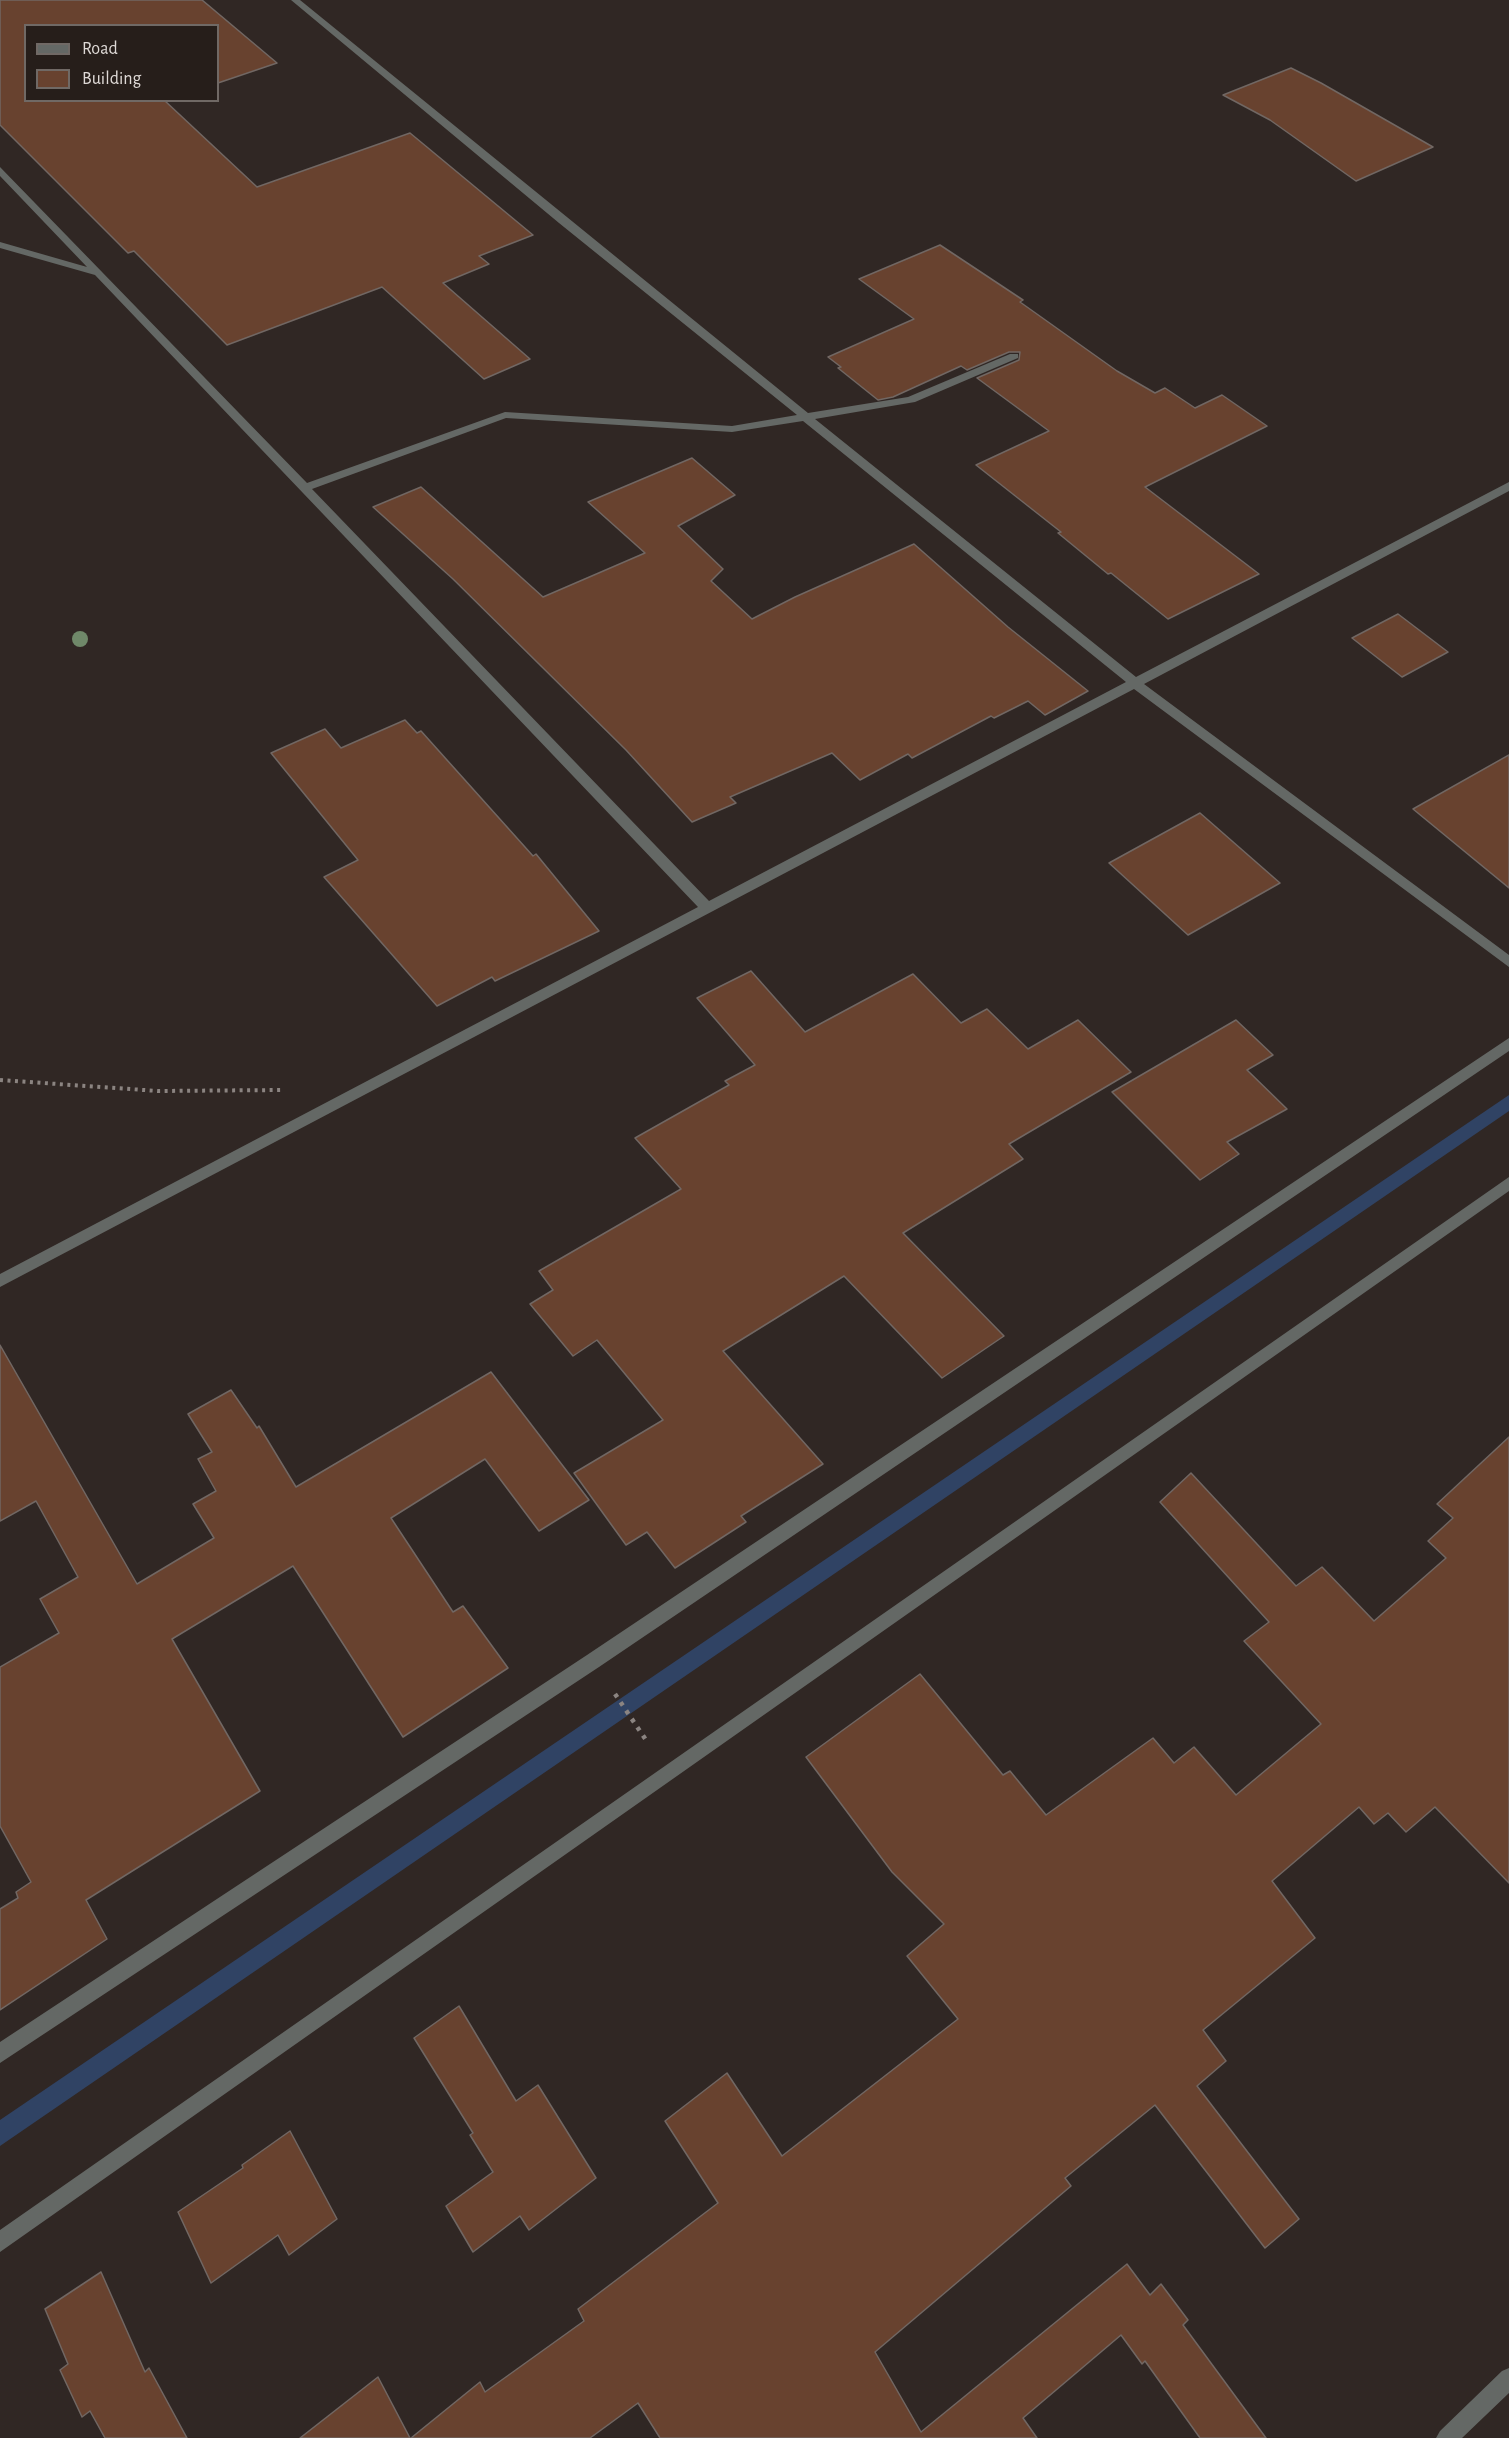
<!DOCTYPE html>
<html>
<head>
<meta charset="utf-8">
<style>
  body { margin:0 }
  #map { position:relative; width:1509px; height:2438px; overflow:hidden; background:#302724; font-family:"Alegreya Sans",sans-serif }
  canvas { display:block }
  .legend { position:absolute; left:24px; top:24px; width:195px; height:78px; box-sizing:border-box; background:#261e1a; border:2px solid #706965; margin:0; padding:8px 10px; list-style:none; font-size:18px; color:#ded9d6 }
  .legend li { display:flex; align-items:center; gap:12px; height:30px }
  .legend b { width:30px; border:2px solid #706965 }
</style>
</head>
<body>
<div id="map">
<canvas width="1509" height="2438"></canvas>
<ul class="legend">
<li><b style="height:8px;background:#646865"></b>Road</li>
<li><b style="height:16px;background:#68422f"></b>Building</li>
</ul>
</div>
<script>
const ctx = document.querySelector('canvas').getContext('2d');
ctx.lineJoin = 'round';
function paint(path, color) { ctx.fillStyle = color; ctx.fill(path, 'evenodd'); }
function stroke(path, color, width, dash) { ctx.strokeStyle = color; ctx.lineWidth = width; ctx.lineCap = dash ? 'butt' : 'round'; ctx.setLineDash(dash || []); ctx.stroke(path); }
paint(new Path2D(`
  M1509,1095V1111L0,2146V2120Z`), '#304364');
const building = new Path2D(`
  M0,0H202L277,63L218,83V26H26V100H164L257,187L410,133L533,235L479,256L489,264L443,283L530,359L484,379L382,287L227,345L134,251L128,253L0,125Z
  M1291,68L1321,83L1433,147L1356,181L1270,120L1223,95Z
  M940,245L1023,300L1020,302L1117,371L1155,393L1165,388L1195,408L1222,395L1267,426L1145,487L1259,574L1168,619L1111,573L1108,574L1058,533L1061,532L976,465L1049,431L977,378L1019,360L1020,352H1009L967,370L961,366L893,397L878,400L838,368L841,367L828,357L914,319L859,279Z
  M692,458L735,495L678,526L723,569L711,581L752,619L795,597L914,544L1008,627L1088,691L1045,715L1028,701L994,718L991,716L912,758L908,754L860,780L832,753L730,797L736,803L692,822L626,750L453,579L373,507L421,487L543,597L645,553L588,502Z
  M1398,614L1448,652L1402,677L1352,638Z
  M405,720L417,733L421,731L533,856L536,854L599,931L495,981L492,977L437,1006L324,877L358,860L271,753L325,729L341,748Z
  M1509,755V888L1413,809Z
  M1200,813L1280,883L1188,935L1109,863Z
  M751,971L805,1032L913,974L961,1023L987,1009L1028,1049L1078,1020L1131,1072L1009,1144L1023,1159L903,1233L1004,1336L942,1378L844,1276L723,1351L823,1464L741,1516L746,1522L675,1568L647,1532L626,1545L574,1473L663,1420L597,1340L573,1356L530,1304L553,1290L539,1271L681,1189L635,1138L729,1085L725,1081L755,1065L697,998Z
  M1236,1020L1273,1055L1247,1070L1287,1109L1227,1142L1239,1154L1200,1180L1112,1092Z
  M0,1345L137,1584L214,1538L193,1504L216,1491L198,1459L212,1452L188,1414L231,1390L257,1428L259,1426L296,1487L491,1372L589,1500L539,1531L485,1459L391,1518L453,1612L463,1606L508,1668L403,1737L293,1566L172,1639L260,1791L86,1900L107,1939L0,2010V1909L18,1898L16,1892L31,1882L0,1826V1667L59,1633L40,1599L78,1577L36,1501L0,1521Z
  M1509,1437V1883L1435,1807L1406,1832L1388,1813L1374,1824L1359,1807L1272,1881L1315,1938L1203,2030L1226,2061L1197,2086L1299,2219L1265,2248L1155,2105L1065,2178L1071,2186L875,2352L921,2432L1127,2264L1150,2295L1161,2284L1188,2320L1183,2325L1266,2438H1200L1145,2361L1142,2364L1121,2335L1023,2418L1037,2438H660L638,2403L590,2438H411L480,2382L485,2392L584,2321L578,2309L718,2203L665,2121L727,2073L782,2156L958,2019L907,1956L944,1924L892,1872L806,1757L920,1674L1003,1775L1010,1771L1046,1815L1153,1738L1174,1763L1194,1747L1236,1795L1321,1724L1244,1641L1269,1622L1160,1502L1191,1473L1296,1586L1322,1567L1374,1621L1446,1558L1428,1541L1453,1518L1437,1504Z
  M459,2006L516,2101L538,2085L596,2178L529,2230L520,2216L473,2252L446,2206L493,2172L470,2135L473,2133L414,2038Z
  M290,2131L337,2219L289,2255L278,2235L211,2283L178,2212L243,2168L242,2165Z
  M101,2272L145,2372L149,2368L187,2438H105L90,2411L82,2417L60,2370L68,2364L45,2309Z
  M378,2377L410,2438H300Z`);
paint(building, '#68422f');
stroke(building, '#716763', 1.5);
stroke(new Path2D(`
  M0,1080L158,1091L281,1090`), '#8b8481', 4, [3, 4.5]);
stroke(new Path2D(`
  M615,1694L646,1740`), '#8b8481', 4.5, [4, 6]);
paint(new Path2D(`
  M291,0H300L808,413L908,397L1010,354H1018V358L915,402L815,419L1136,677L1509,482V491L1144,684L1509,955V967L1134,689L0,1287V1274L698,907L95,275L0,248V242L87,267L0,176V167L307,483L505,412L732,426L797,415L559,223ZM506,418L732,432L803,421L1126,682L709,901L312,489Z
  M1509,1038V1051L599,1667L0,2063V2042L587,1655Z
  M1509,1177V1191L0,2252V2230Z
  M1509,2368V2393L1462,2438H1436L1440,2431L1502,2371Z`), '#646865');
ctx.fillStyle = '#6f8869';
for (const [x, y] of [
  [80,639]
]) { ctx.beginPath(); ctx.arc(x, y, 8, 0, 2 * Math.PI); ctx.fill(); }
</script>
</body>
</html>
